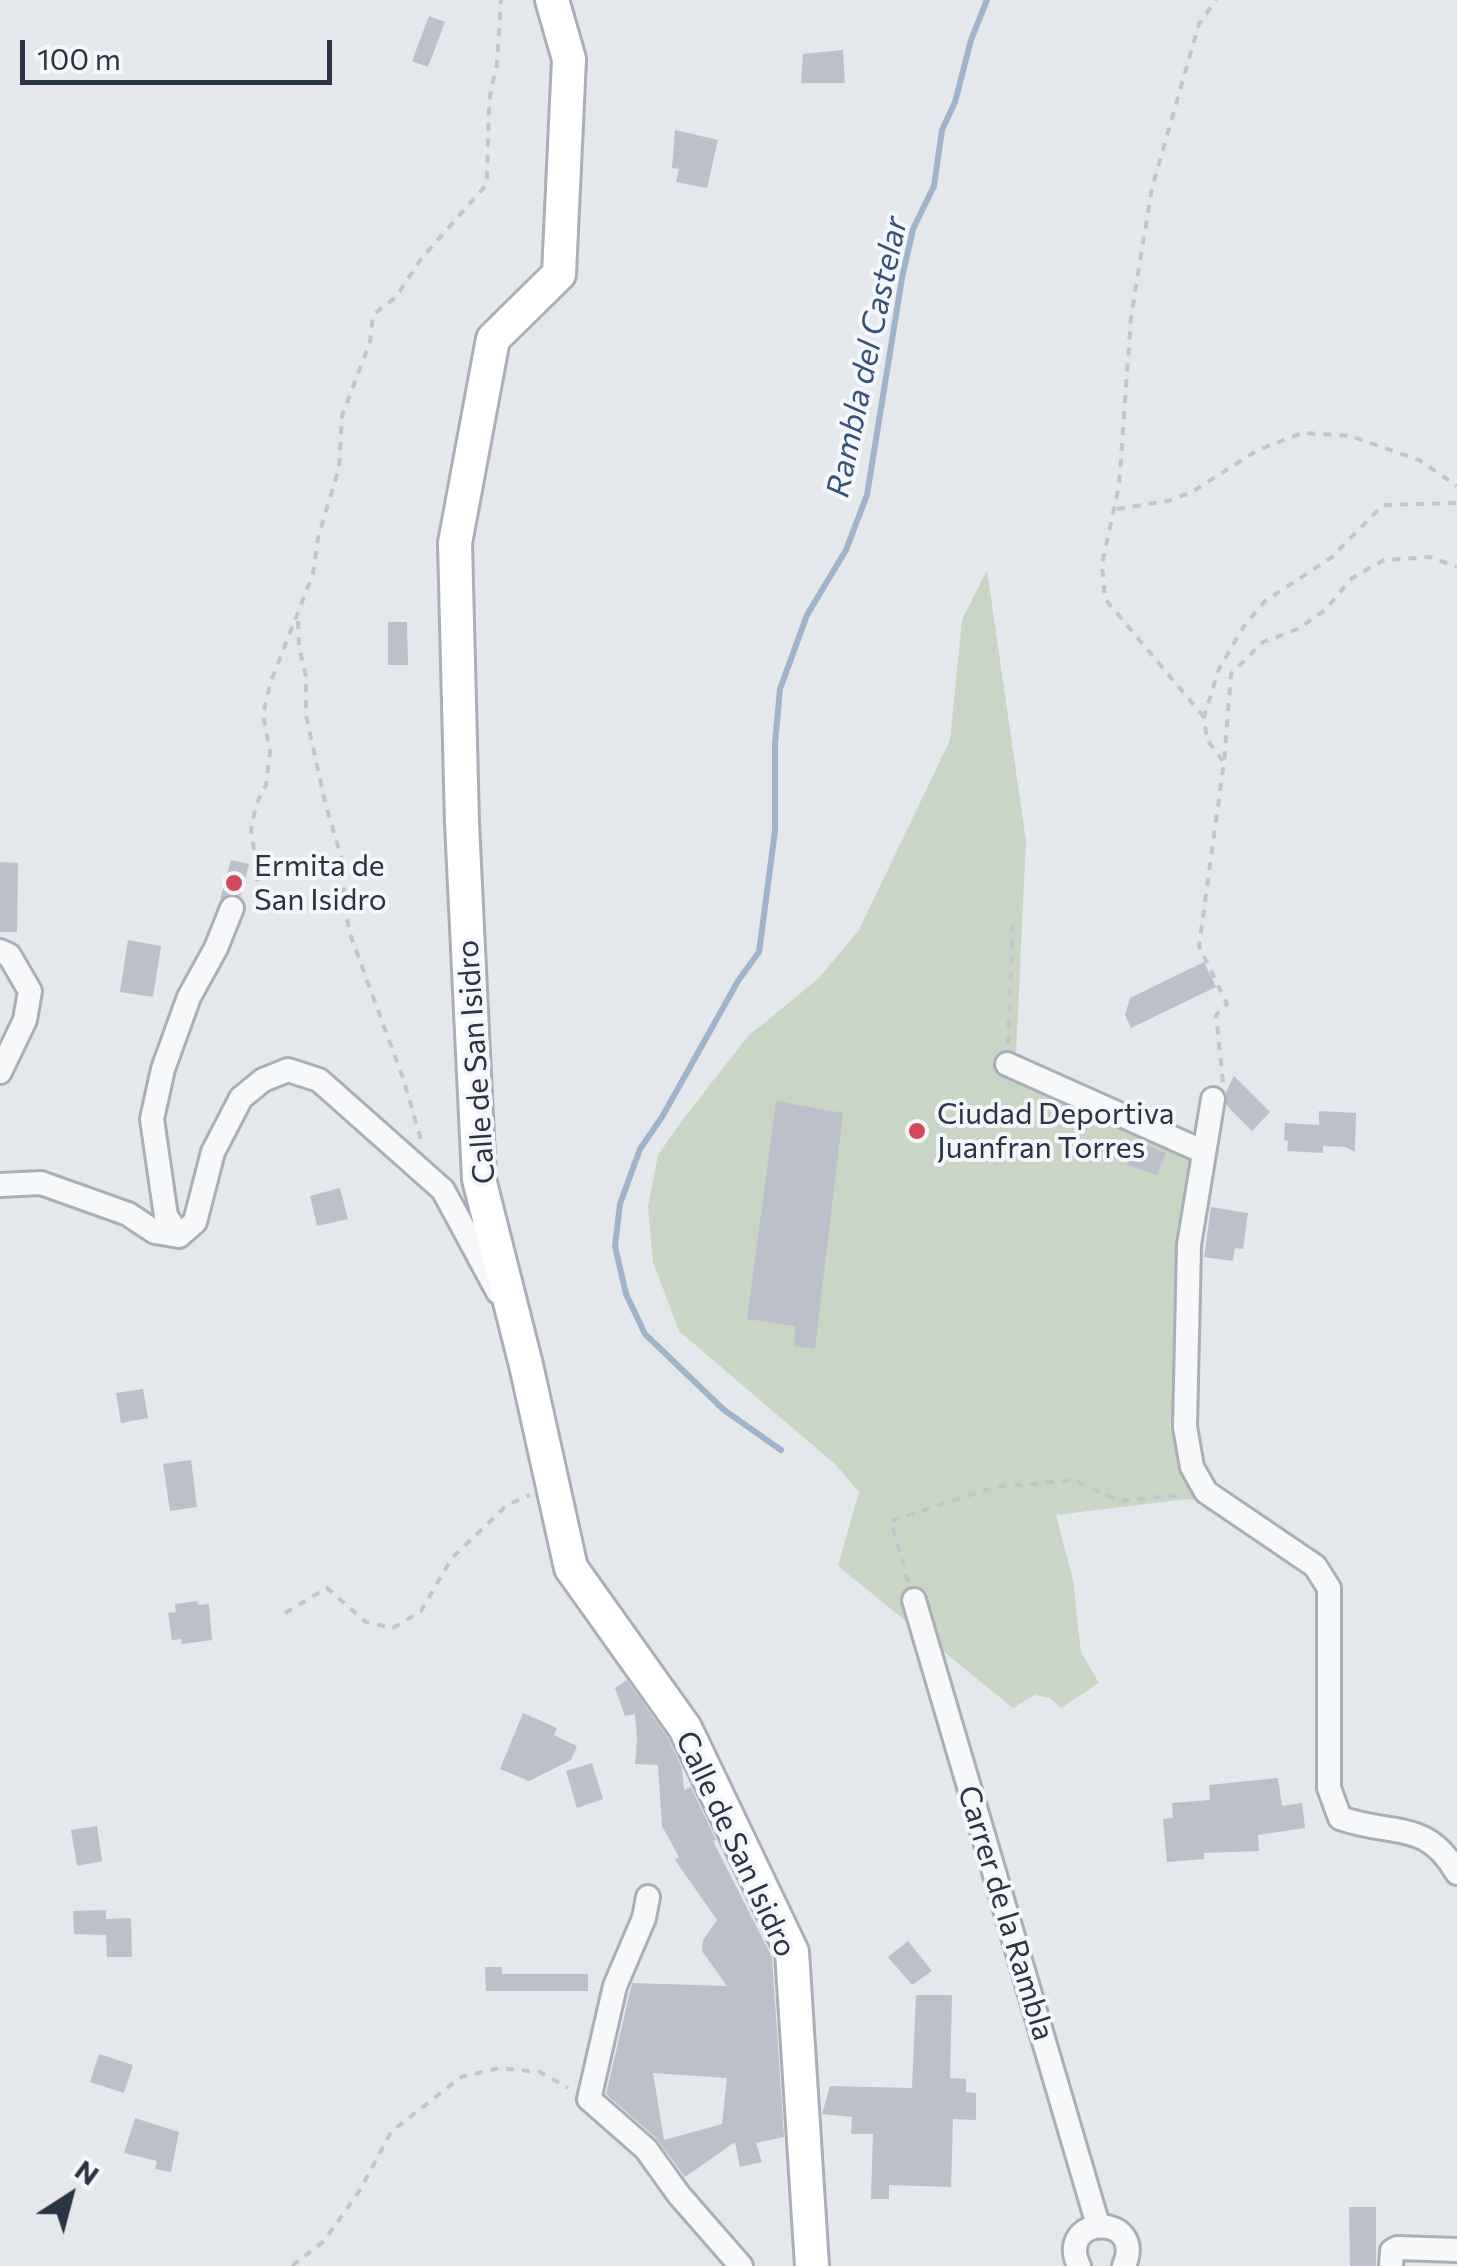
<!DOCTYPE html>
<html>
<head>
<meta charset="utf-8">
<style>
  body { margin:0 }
  #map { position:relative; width:1457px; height:2266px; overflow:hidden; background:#e4e7ec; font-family:Commissioner,sans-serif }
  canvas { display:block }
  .north { position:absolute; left:20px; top:2146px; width:100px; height:100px; -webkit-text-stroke:8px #f4f6f9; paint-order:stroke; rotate:36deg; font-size:28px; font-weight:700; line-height:40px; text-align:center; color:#2b3445 }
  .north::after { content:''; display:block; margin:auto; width:35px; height:45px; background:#2b3445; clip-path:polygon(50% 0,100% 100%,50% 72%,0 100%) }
  .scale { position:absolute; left:20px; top:40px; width:312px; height:45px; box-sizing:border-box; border:5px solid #2b3445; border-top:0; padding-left:12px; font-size:30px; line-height:35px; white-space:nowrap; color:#2b3445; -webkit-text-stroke:8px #f4f6f9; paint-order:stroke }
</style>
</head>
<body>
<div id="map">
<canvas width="1457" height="2266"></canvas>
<div class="north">N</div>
<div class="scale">100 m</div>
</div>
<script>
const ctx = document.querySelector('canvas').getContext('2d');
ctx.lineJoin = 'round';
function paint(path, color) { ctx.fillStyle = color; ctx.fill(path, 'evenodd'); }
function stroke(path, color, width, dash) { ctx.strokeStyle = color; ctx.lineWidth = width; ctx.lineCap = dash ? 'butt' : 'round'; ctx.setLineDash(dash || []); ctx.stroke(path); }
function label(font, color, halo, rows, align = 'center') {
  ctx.font = font + ' Commissioner,sans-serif'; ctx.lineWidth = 8; ctx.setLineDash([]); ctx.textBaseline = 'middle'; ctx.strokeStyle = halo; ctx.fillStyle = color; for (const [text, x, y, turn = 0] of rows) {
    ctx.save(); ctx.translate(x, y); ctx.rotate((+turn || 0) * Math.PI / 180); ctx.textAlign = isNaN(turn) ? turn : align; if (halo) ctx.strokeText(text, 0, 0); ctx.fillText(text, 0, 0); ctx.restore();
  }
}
paint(new Path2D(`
  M987,570L1026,841L1015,1075L1178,1140L1195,1161L1180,1227L1185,1234L1179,1382L1215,1503L1187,1499L1056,1515L1073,1580L1081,1652L1099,1683L1061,1708L1050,1698L1035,1695L1013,1708L838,1566L859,1492L836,1465L679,1331L653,1262L648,1207L658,1155L681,1122L748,1036L818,979L859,930L950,740L962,620Z`), '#c9d6c5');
stroke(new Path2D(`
  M781,1450L724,1410L645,1334L626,1294L615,1246L620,1204L640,1149L662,1117L738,981L759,952L775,831V743L780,689L807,615L846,550L867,495L902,278L913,229L934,186L942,130L955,102L971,40L987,0`), '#9fb4cc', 6);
paint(new Path2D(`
  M429,16L445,22L428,67L412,61Z
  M843,50L845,83H801L803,54Z
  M675,130L718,140L707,188L676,182L679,169L672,168Z
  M388,622H407L408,665H388Z
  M231,860L249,864L241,896L231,893L220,899Z
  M0,862L18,863L17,932H0Z
  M128,940L161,946L153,997L120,992Z
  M1204,962L1216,987L1131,1028L1125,1015L1130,998Z
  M1234,1076L1270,1112L1252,1131L1227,1106L1226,1092Z
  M776,1101L843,1113L815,1349L794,1346L795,1326L747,1319Z
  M1319,1111L1356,1113L1355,1152L1345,1147L1323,1146V1153L1287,1151L1288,1141L1284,1140L1285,1123L1319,1125Z
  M1136,1141L1166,1153L1157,1175L1127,1165Z
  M340,1188L348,1219L317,1226L310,1196Z
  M1211,1207L1248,1213L1243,1249L1235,1248L1233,1261L1204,1257Z
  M143,1389L148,1418L121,1423L116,1393Z
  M191,1460L197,1507L170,1511L163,1464Z
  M197,1601L198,1605L209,1604L212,1640L182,1644L181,1639L172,1640L168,1613L176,1612L175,1604Z
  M627,1680L668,1738L682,1768L684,1790L691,1787L716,1840L713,1841L772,1957L784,2137L756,2143L762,2162L740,2167L735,2142L685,2177L656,2138L606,2094L632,1983L727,1986L702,1951L703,1940L717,1920L675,1860L679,1857L662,1826L658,1765L635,1764L637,1739L635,1714L625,1716L615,1688ZM653,2073L727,2078L722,2124L664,2140Z
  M523,1713L557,1728L554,1735L577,1746L571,1760L529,1781L500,1769Z
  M592,1763L603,1799L577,1808L566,1771Z
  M1278,1778L1282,1806L1302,1803L1305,1828L1258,1835L1259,1851L1204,1853V1859L1167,1862L1163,1819L1173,1818L1172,1803L1210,1800L1209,1785Z
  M97,1826L102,1861L77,1866L71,1830Z
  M106,1910V1919L131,1918L132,1957H107L106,1935L74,1934L73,1911Z
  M908,1941L932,1971L912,1985L888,1957Z
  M485,1967H502V1974H588V1991H486Z
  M916,1995H952L950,2078L966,2079V2092L976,2093V2120L953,2119L951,2187L889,2185V2199H871L873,2134H851L852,2117L822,2114L830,2086L912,2088Z
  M99,2054L133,2065L124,2093L90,2082Z
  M135,2118L179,2132L171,2172L155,2169L157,2161L124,2153Z
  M1349,2207H1376V2266H1350Z`), '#bbc0ca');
const street = new Path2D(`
  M0,951L9,955L30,991L25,1020L0,1072
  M1007,1064L1204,1152
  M1213,1099L1189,1245L1185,1427L1192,1467L1206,1492L1315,1566L1329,1588V1788L1340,1818C1394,1837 1426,1819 1457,1873
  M0,1185L41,1183L128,1214L155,1232L179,1236L195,1222L213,1152L241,1098L263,1080L288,1070L319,1080L443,1190L498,1292
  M179,1236L166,1216L152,1119L163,1069L189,997L216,948L232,908
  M914,1600L1098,2225
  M648,1897L644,1918L615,1986L589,2099L646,2149L679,2195L741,2266
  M1079,2266C1055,2214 1147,2213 1124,2266
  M1391,2266L1392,2251L1397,2248L1457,2250`);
const secondary = new Path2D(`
  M552,0L569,59L559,274L493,339L455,543L462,823L479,1179L526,1365L571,1568L685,1728L792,1952L812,2266`);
stroke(street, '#a9aeb7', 28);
stroke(secondary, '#a9aeb7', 38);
stroke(new Path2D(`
  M1117,509L1168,501L1192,492L1258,450L1302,433L1350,436L1419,460L1457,486
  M298,621L299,647L306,677V715L325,802L344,867V904L350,934L403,1078L422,1143
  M1204,717L1105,599L1102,564L1119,486L1131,317L1152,188L1199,24L1216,0
  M1223,761L1207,740L1204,717L1219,669L1244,626L1265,601L1332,557L1383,505L1457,503
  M253,897L258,876L251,830L256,805L266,785L270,752L263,714L271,681L313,574L318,538L339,468L342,416L370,342L373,315L396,297L421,259L487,184L489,101L497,63L501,0
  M1008,1044L1013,919
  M1223,1082L1216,1015L1227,1004L1199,946L1224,762L1231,674L1263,642L1298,629L1325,610L1352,578L1384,560L1430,557L1457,567
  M908,1582L891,1521L995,1487L1074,1480L1119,1501L1181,1495
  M285,1613L327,1588L366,1622L393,1628L421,1611L452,1558L507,1505L530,1495
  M292,2266L324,2241L360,2190L391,2132L461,2077L499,2068L540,2072L568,2088`), '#c2c5cb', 4, [8, 8]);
stroke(street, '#f7f8fa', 22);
stroke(secondary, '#fff', 32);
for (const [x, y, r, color] of [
  [234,883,10,"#d1495b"],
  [917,1131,10,"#d1495b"]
]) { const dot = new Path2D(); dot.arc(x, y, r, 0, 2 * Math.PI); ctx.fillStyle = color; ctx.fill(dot); stroke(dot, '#f4f6f9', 4); }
label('30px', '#2b3445', '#f4f6f9', [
  ["Ermita de",254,866],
  ["San Isidro",254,900],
  ["Ciudad Deportiva",937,1114],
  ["Juanfran Torres",937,1148]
], 'left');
label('30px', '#2b3445', '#f4f6f9', [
  ["Calle de San Isidro",476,1062,-94],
  ["Calle de San Isidro",736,1844,65],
  ["Carrer de la Rambla",1006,1913,73]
]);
label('italic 32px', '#34527a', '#f4f6f9', [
  ["Rambla del Castelar",867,357,-78]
]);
</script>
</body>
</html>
